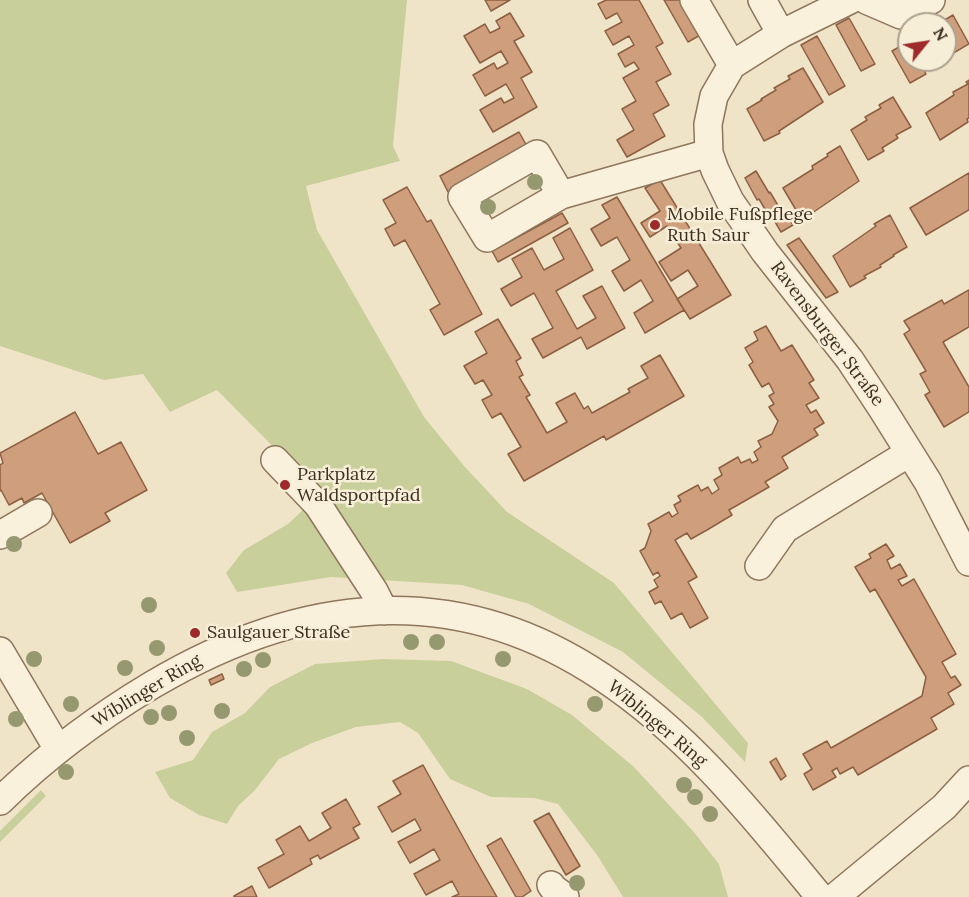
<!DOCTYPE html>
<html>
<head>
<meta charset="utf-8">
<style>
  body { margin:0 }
  #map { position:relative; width:969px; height:897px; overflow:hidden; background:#f0e4c8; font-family:Lora,serif }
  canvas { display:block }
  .north { position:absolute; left:897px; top:12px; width:60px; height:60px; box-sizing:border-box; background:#f7eed8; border:2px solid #ada18e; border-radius:50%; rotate:60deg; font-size:16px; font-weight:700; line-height:24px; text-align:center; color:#3d2e20 }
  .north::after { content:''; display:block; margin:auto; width:21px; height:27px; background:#9e2a2b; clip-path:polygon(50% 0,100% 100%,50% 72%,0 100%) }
</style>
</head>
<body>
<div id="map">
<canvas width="969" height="897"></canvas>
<div class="north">N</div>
</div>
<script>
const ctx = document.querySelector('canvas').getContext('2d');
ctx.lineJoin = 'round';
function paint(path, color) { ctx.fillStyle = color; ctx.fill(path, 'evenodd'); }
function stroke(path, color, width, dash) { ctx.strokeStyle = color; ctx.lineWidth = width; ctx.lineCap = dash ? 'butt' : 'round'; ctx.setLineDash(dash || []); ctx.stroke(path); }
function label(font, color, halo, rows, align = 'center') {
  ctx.font = font + ' Lora,serif'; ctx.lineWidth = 5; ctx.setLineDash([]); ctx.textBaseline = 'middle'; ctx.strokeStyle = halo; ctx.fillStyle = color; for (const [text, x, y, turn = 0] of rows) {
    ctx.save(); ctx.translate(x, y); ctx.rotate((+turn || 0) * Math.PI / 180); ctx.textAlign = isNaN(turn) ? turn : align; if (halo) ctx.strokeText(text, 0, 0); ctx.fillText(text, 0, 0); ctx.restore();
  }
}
paint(new Path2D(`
  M0,0H407L393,146L400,161L306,186L317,230L424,417L465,467L507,512L614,583L748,743L745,762L702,717L623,652L529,604L462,585L331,577L237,592L226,573L244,550L288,524L320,494L217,390L170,412L143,374L104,380L0,346Z
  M383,659L451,661L527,689L572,715L634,767L693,831L719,864L728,897H623L597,855L558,804L534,798L491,797L450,779L418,733L400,722L356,727L312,743L279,759L255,790L238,806L227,824L199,815L170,798L155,772L193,760L212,732L245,713L270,687L315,664Z
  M41,790L46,796L0,842V831Z`), '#c9cf9b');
const building = new Path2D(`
  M485,0H510L491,11Z
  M606,0H639L663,43L656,47L671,74L656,82L669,105L653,114L665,136L627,157L617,140L634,130L622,109L636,101L623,78L639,69L634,62L625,67L618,54L634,45L629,36L613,45L605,31L622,22L617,13L606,19L598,4Z
  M664,0H682L702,34L688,42Z
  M510,13L524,36L514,41L532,72L521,78L537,107L493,132L480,110L501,98L504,103L514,98L506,84L485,96L473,75L494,63L497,69L508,63L501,51L480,63L464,36L485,24L490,33L500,28L496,21Z
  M953,15L969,44L945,58V24H938Z
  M849,18L875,64L861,71L836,25Z
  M817,36L845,86L829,95L801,45Z
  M908,42L909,60H918L926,74L910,83L892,51Z
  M803,68L823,102L779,131L780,133L764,141L747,109L762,100L761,99L776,90L774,88L790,79L788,76Z
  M969,80V118L967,119L968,122L940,140L926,113L954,95L953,92L968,84L966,82Z
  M893,97L911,127L896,135L898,138L882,148L884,151L868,160L851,130L867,120L865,117L881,108L879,105Z
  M519,132L528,148L448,192L440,176Z
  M840,146L859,181L802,220L783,188L813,169L812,166L828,156L827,154Z
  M756,171L769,193L770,192L783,214L785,213L793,225L781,232L774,220L772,221L759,199L757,200L745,178Z
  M969,173V210L926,235L910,208Z
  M660,180L731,295L690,319L677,299L698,286L688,270L671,281L659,262L681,248L667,226L650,237L641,223L660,211L645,188Z
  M407,187L427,222L431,220L482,314L444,335L430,310L440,304L405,240L394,246L385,229L396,223L383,200Z
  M617,197L684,310L645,333L634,313L653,301L641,280L624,291L612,271L630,260L617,237L601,246L591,229L610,218L602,205Z
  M562,213L568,223L498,262L492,251Z
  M890,215L907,247L893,255L894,256L880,265L881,267L864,276L866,278L850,287L833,256L876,226L874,224Z
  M570,228L593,270L556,291L577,329L596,318L583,296L602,286L625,328L587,349L581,337L543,358L532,339L553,328L534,293L511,306L501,289L522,277L512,259L532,248L544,270L564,259L553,238Z
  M799,238L838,292L826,298L787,245Z
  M969,290V327L943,342L969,387V412L944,427L925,395L930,392L920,374L926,371L904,334L910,330L904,321L942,300L944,304Z
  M498,319L521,358L516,361L523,375L519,377L530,395L526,397L547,433L567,422L556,403L575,393L584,409L588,406L592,413L630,392L628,389L648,378L641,366L660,355L684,396L606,440L604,436L524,481L508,454L521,447L501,413L492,418L482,400L492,395L483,380L475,384L464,366L487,353L475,332Z
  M766,326L781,351L792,345L814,380L809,383L819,398L806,405L811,413L816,410L824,423L814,429L818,435L782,457L788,468L765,482L769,487L729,510L732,515L707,530L691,539L687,533L675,540L697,577L688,582L708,618L690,628L682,613L671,619L661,601L655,604L649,592L658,587L654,580L660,576L658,572L653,575L640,551L645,548L651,531L648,524L669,512L672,517L678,513L674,505L681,501L678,496L698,485L701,491L708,487L712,494L719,489L714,480L722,475L719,468L738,457L741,463L750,459L752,463L758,460L754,452L761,447L758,441L772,434L778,421L769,407L774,404L769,396L774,393L769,383L762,387L749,365L753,362L745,348L758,340L754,332Z
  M75,412L98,454L121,442L147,490L105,513L110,521L70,543L42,493L24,503L22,498L9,505L1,490L0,491V465L3,463L0,453Z
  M886,544L894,556L887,560L891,569L900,564L907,576L898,580L902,586L914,579L956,654L942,662L951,678L955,676L961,685L948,693L954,704L931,718L937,729L858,775L853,767L840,774L837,768L832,771L836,777L813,790L804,774L812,769L803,754L827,741L831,748L922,696L926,677L875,589L870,592L855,567L871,558L869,554Z
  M222,674L224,679L211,685L209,680Z
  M776,758L786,776L781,780L770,762Z
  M423,765L474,857L497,897H452L459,894L452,881L426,895L414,874L440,860L434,849L410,863L398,842L421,830L415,819L392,832L378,807L401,794L393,781Z
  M346,799L360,824L353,828L359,838L320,859L318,855L310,859L312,864L269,888L258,868L284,854L276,840L300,826L309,841L331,828L322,813Z
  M549,813L580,866L566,875L534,821Z
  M501,838L531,891L522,897H516L487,846Z
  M252,886L257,897H234V896Z`);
paint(building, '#cf9f7d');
stroke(building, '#8d5f41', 1.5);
const minor = new Path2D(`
  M694,0L732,65
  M762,0L781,34
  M850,0L781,34L732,65L714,96L708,124L709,153L715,170L730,201L765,252L850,360L883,410L928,482L969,562
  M866,0L901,15L931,0
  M561,195L537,154L462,197L487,238L561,195L709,153
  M275,460L318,505L374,591L384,611
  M0,535L38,513
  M759,566L785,529L909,453
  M0,651L58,749
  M0,801C46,756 97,718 152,685C300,597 454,578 602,677C690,735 754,817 820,897
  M551,885L554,889L565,897
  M835,897L944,807L969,780`);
stroke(minor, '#8d765c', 30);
stroke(minor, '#faf1dc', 27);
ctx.fillStyle = '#96986f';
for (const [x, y] of [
  [535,182],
  [488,207],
  [14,544],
  [149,605],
  [411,642],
  [437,642],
  [157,648],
  [34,659],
  [503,659],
  [263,660],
  [125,668],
  [244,669],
  [71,704],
  [595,704],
  [222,711],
  [169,713],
  [151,717],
  [16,719],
  [187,738],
  [66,772],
  [684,785],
  [695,797],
  [710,814],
  [577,883]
]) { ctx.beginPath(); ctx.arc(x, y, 8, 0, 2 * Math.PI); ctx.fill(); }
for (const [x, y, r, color] of [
  [655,225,6,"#9e2a2b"],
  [285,485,6,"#9e2a2b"],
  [195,633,6,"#9e2a2b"]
]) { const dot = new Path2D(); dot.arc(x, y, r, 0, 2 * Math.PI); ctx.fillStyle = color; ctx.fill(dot); stroke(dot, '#f7eed8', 2); }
label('18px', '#3d2e20', '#f7eed8', [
  ["Mobile Fußpflege",667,215],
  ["Ruth Saur",667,236],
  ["Parkplatz",297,475],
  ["Waldsportpfad",297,496],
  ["Saulgauer Straße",207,633]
], 'left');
label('18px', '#3d2e20', '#f7eed8', [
  ["Ravensburger Straße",827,334,53],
  ["Wiblinger Ring",147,691,-31],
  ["Wiblinger Ring",657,724,40]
]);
</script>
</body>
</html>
